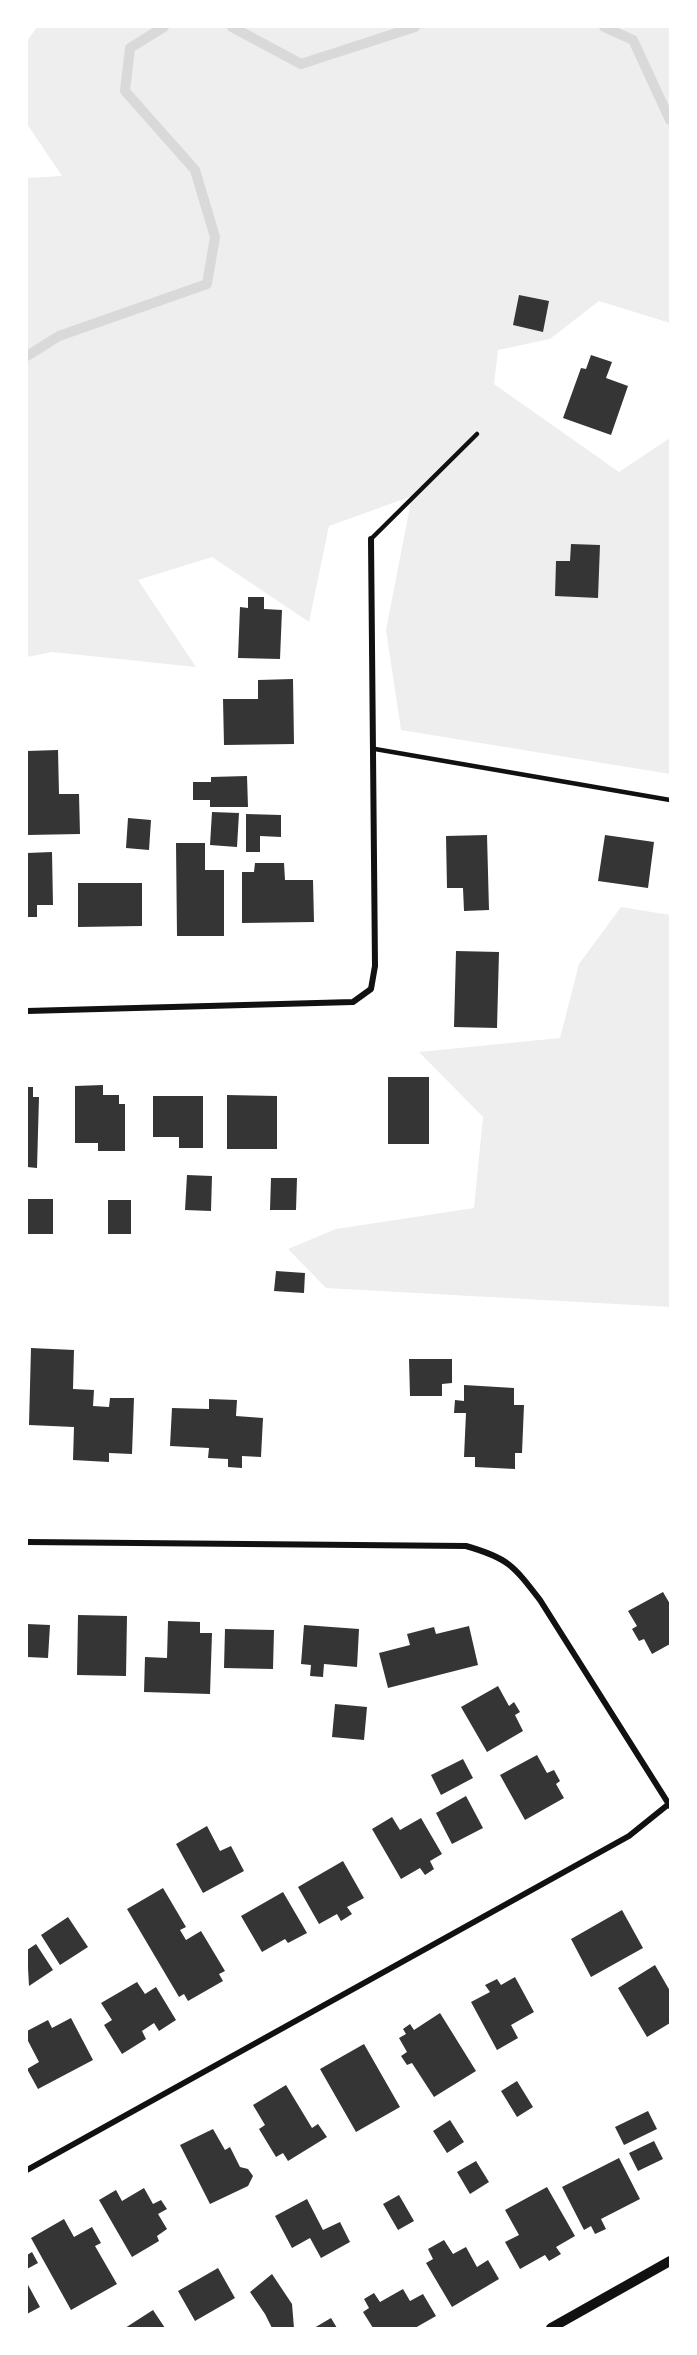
<!DOCTYPE html>
<html>
<head>
<meta charset="utf-8">
<style>
  body { margin:0 }
  #map { position:relative; width:697px; height:2355px; overflow:hidden; background:#fff; font-family:"IBM Plex Sans",sans-serif }
  canvas { display:block }
  .frame { position:absolute; inset:0; border:28px solid #fff; pointer-events:none }
</style>
</head>
<body>
<div id="map">
<canvas width="697" height="2355"></canvas>
<div class="frame"></div>
</div>
<script>
const ctx = document.querySelector('canvas').getContext('2d');
ctx.lineJoin = 'round';
function paint(path, color) { ctx.fillStyle = color; ctx.fill(path, 'evenodd'); }
function stroke(path, color, width, dash) { ctx.strokeStyle = color; ctx.lineWidth = width; ctx.lineCap = dash ? 'butt' : 'round'; ctx.setLineDash(dash || []); ctx.stroke(path); }
paint(new Path2D(`
  M37,27H670V323L599,301L550,339L498,350L494,384L619,472L670,438V774L401,730L386,630L412,496L329,526L309,622L212,557L138,580L196,667L52,652L27,657V178L62,176L27,124V41Z
  M621,907L670,915V1307L326,1288L288,1249L336,1229L474,1208L483,1117L419,1052L560,1038L579,964Z`), '#eee');
stroke(new Path2D(`
  M232,27L301,64L415,27
  M604,27L633,40L670,120
  M27,356L59,336L207,284L215,237L195,170L125,91L130,48L164,27`), '#d9d9d9', 10);
paint(new Path2D(`
  M519,295L549,301L543,332L513,325Z
  M591,355L612,362L606,378L628,386L611,435L563,418L581,368L586,369Z
  M571,544L600,545L598,598L555,596L556,561H570Z
  M248,597H264V609L282,610L280,659L238,658L240,607L248,608Z
  M293,679L294,744L224,745L223,699H258V680Z
  M58,750L59,794H79L80,834L27,835V751Z
  M247,776L248,807H210V800H193V782H211V777Z
  M212,812L239,813L237,847L210,845Z
  M246,814L281,815V837L260,836V852H246Z
  M128,818L151,820L149,850L126,848Z
  M487,835L489,910L464,911L463,888H447L446,836Z
  M605,835L654,842L648,888L598,881Z
  M176,843H205V870H224V936H177Z
  M52,852L53,905H37V917H27V853Z
  M255,863H284L285,880H313L314,922L242,923V872H254Z
  M78,883H142V926L78,927Z
  M456,951L499,952L497,1028L454,1027Z
  M388,1077H429V1144H388Z
  M103,1085V1095H119V1104H125V1151H98V1143H75V1086Z
  M27,1087H33V1097H39L37,1168L27,1167Z
  M227,1095L277,1096V1149H227Z
  M153,1096H203V1148H179V1137H153Z
  M187,1175L212,1176L211,1211L185,1210Z
  M271,1178H297L296,1210H270Z
  M27,1199H53V1234H27Z
  M108,1200H131V1234H108Z
  M276,1271L305,1273L304,1293L274,1291Z
  M31,1348L74,1350L73,1389L94,1390L93,1406L109,1407L110,1398H134L132,1454L109,1453V1462L73,1460L74,1427L29,1425Z
  M409,1359H452V1383L442,1384V1396H410Z
  M464,1385L514,1388V1405H524L522,1453H515V1469L475,1467V1457H464L466,1413H454L455,1400L464,1401Z
  M209,1399L237,1400L236,1416L263,1418L261,1457L242,1456V1468L228,1467V1459L208,1458L209,1448L170,1446L172,1408L209,1409Z
  M663,1592L670,1604V1644L652,1654L644,1639L639,1641L632,1629L637,1626L628,1611Z
  M78,1615L127,1616L126,1676L77,1675Z
  M168,1621L200,1622V1633H212L210,1694L144,1692L145,1657L167,1658Z
  M27,1624L50,1625L48,1658L27,1657Z
  M304,1625L359,1629L357,1667L324,1664L323,1677L310,1676L311,1665L301,1664Z
  M469,1626L478,1665L388,1688L379,1653L410,1645L407,1634L434,1627L436,1634Z
  M225,1629L274,1630L273,1669L224,1668Z
  M498,1686L509,1706L514,1702L520,1712L515,1715L523,1731L487,1752L461,1707Z
  M335,1704L367,1707L364,1740L332,1737Z
  M537,1755L547,1773L554,1770L560,1781L556,1784L564,1798L525,1820L500,1775Z
  M463,1759L473,1778L441,1795L431,1775Z
  M466,1796L483,1828L452,1844L436,1813Z
  M392,1817L400,1830L421,1818L442,1854L430,1861L434,1869L425,1875L420,1868L401,1879L372,1829Z
  M207,1826L220,1851L231,1846L244,1871L203,1893L176,1844Z
  M343,1861L364,1898L347,1907L352,1914L341,1921L337,1914L319,1924L298,1887Z
  M163,1888L186,1927L180,1930L186,1940L201,1931L225,1971L219,1974L223,1981L188,2001L184,1994L179,1997L127,1909Z
  M283,1892L307,1933L288,1943L285,1939L262,1952L241,1916Z
  M622,1910L643,1948L591,1977L571,1939Z
  M68,1917L88,1947L60,1965L41,1935Z
  M36,1944L53,1970L29,1986L27,1950Z
  M655,1965L670,1991V2023L647,2037L618,1988Z
  M515,1977L534,2012L511,2025L518,2038L497,2050L471,2002L490,1992L485,1985L497,1979L501,1985Z
  M137,1982L145,1994L156,1987L176,2020L159,2031L154,2023L142,2031L146,2039L122,2054L104,2025L112,2020L101,2003Z
  M440,2013L476,2071L434,2097L412,2063L407,2065L401,2056L407,2052L399,2038L406,2034L403,2029L410,2024L414,2030Z
  M71,2018L93,2060L38,2089L27,2069L39,2062L27,2039V2031L48,2020L52,2028Z
  M364,2044L400,2107L356,2132L320,2069Z
  M517,2081L533,2107L517,2117L501,2091Z
  M286,2085L312,2128L318,2124L327,2137L288,2161L283,2153L276,2157L259,2129L265,2125L253,2105Z
  M648,2111L657,2129L624,2145L615,2127Z
  M450,2120L464,2142L447,2153L433,2131Z
  M213,2129L225,2150L230,2147L240,2167L248,2169L253,2176L248,2186L210,2204L180,2145Z
  M654,2141L663,2159L638,2171L629,2153Z
  M619,2158L640,2199L601,2219L606,2229L595,2234L591,2226L584,2230L562,2187Z
  M476,2161L489,2182L470,2194L457,2172Z
  M547,2187L575,2236L556,2247L561,2254L549,2261L545,2255L520,2269L505,2242L519,2235L505,2210Z
  M144,2188L153,2204L161,2200L167,2209L158,2214L167,2229L157,2236L159,2241L132,2257L99,2200L116,2190L122,2201Z
  M399,2195L414,2221L398,2230L383,2204Z
  M307,2199L323,2230L340,2222L350,2242L321,2258L310,2238L292,2248L275,2216Z
  M64,2219L74,2237L92,2227L101,2243L95,2246L117,2284L71,2310L31,2238Z
  M444,2240L453,2254L466,2247L477,2267L488,2260L499,2279L452,2307L426,2263L433,2259L428,2249Z
  M32,2252L38,2263L27,2269V2255Z
  M218,2268L235,2298L195,2321L178,2291Z
  M272,2274L292,2304L294,2328H272L265,2314L250,2292Z
  M27,2283L40,2307L27,2314Z
  M403,2289L410,2301L423,2294L436,2316L415,2328H373L363,2312L369,2308L364,2299L374,2293L380,2302Z
  M153,2310L165,2328H125Z
  M331,2318L337,2328H314Z`), '#353535');
stroke(new Path2D(`
  M371,539L477,434
  M375,749L670,800`), '#111', 4.5);
stroke(new Path2D(`
  M27,1011L353,1002L371,989L375,966L371,539
  M27,1542L466,1546C508,1558 513,1565 540,1600L670,1806
  M27,2170L629,1836L670,1803`), '#111', 6);
stroke(new Path2D(`
  M551,2328L670,2261`), '#111', 10);
</script>
</body>
</html>
